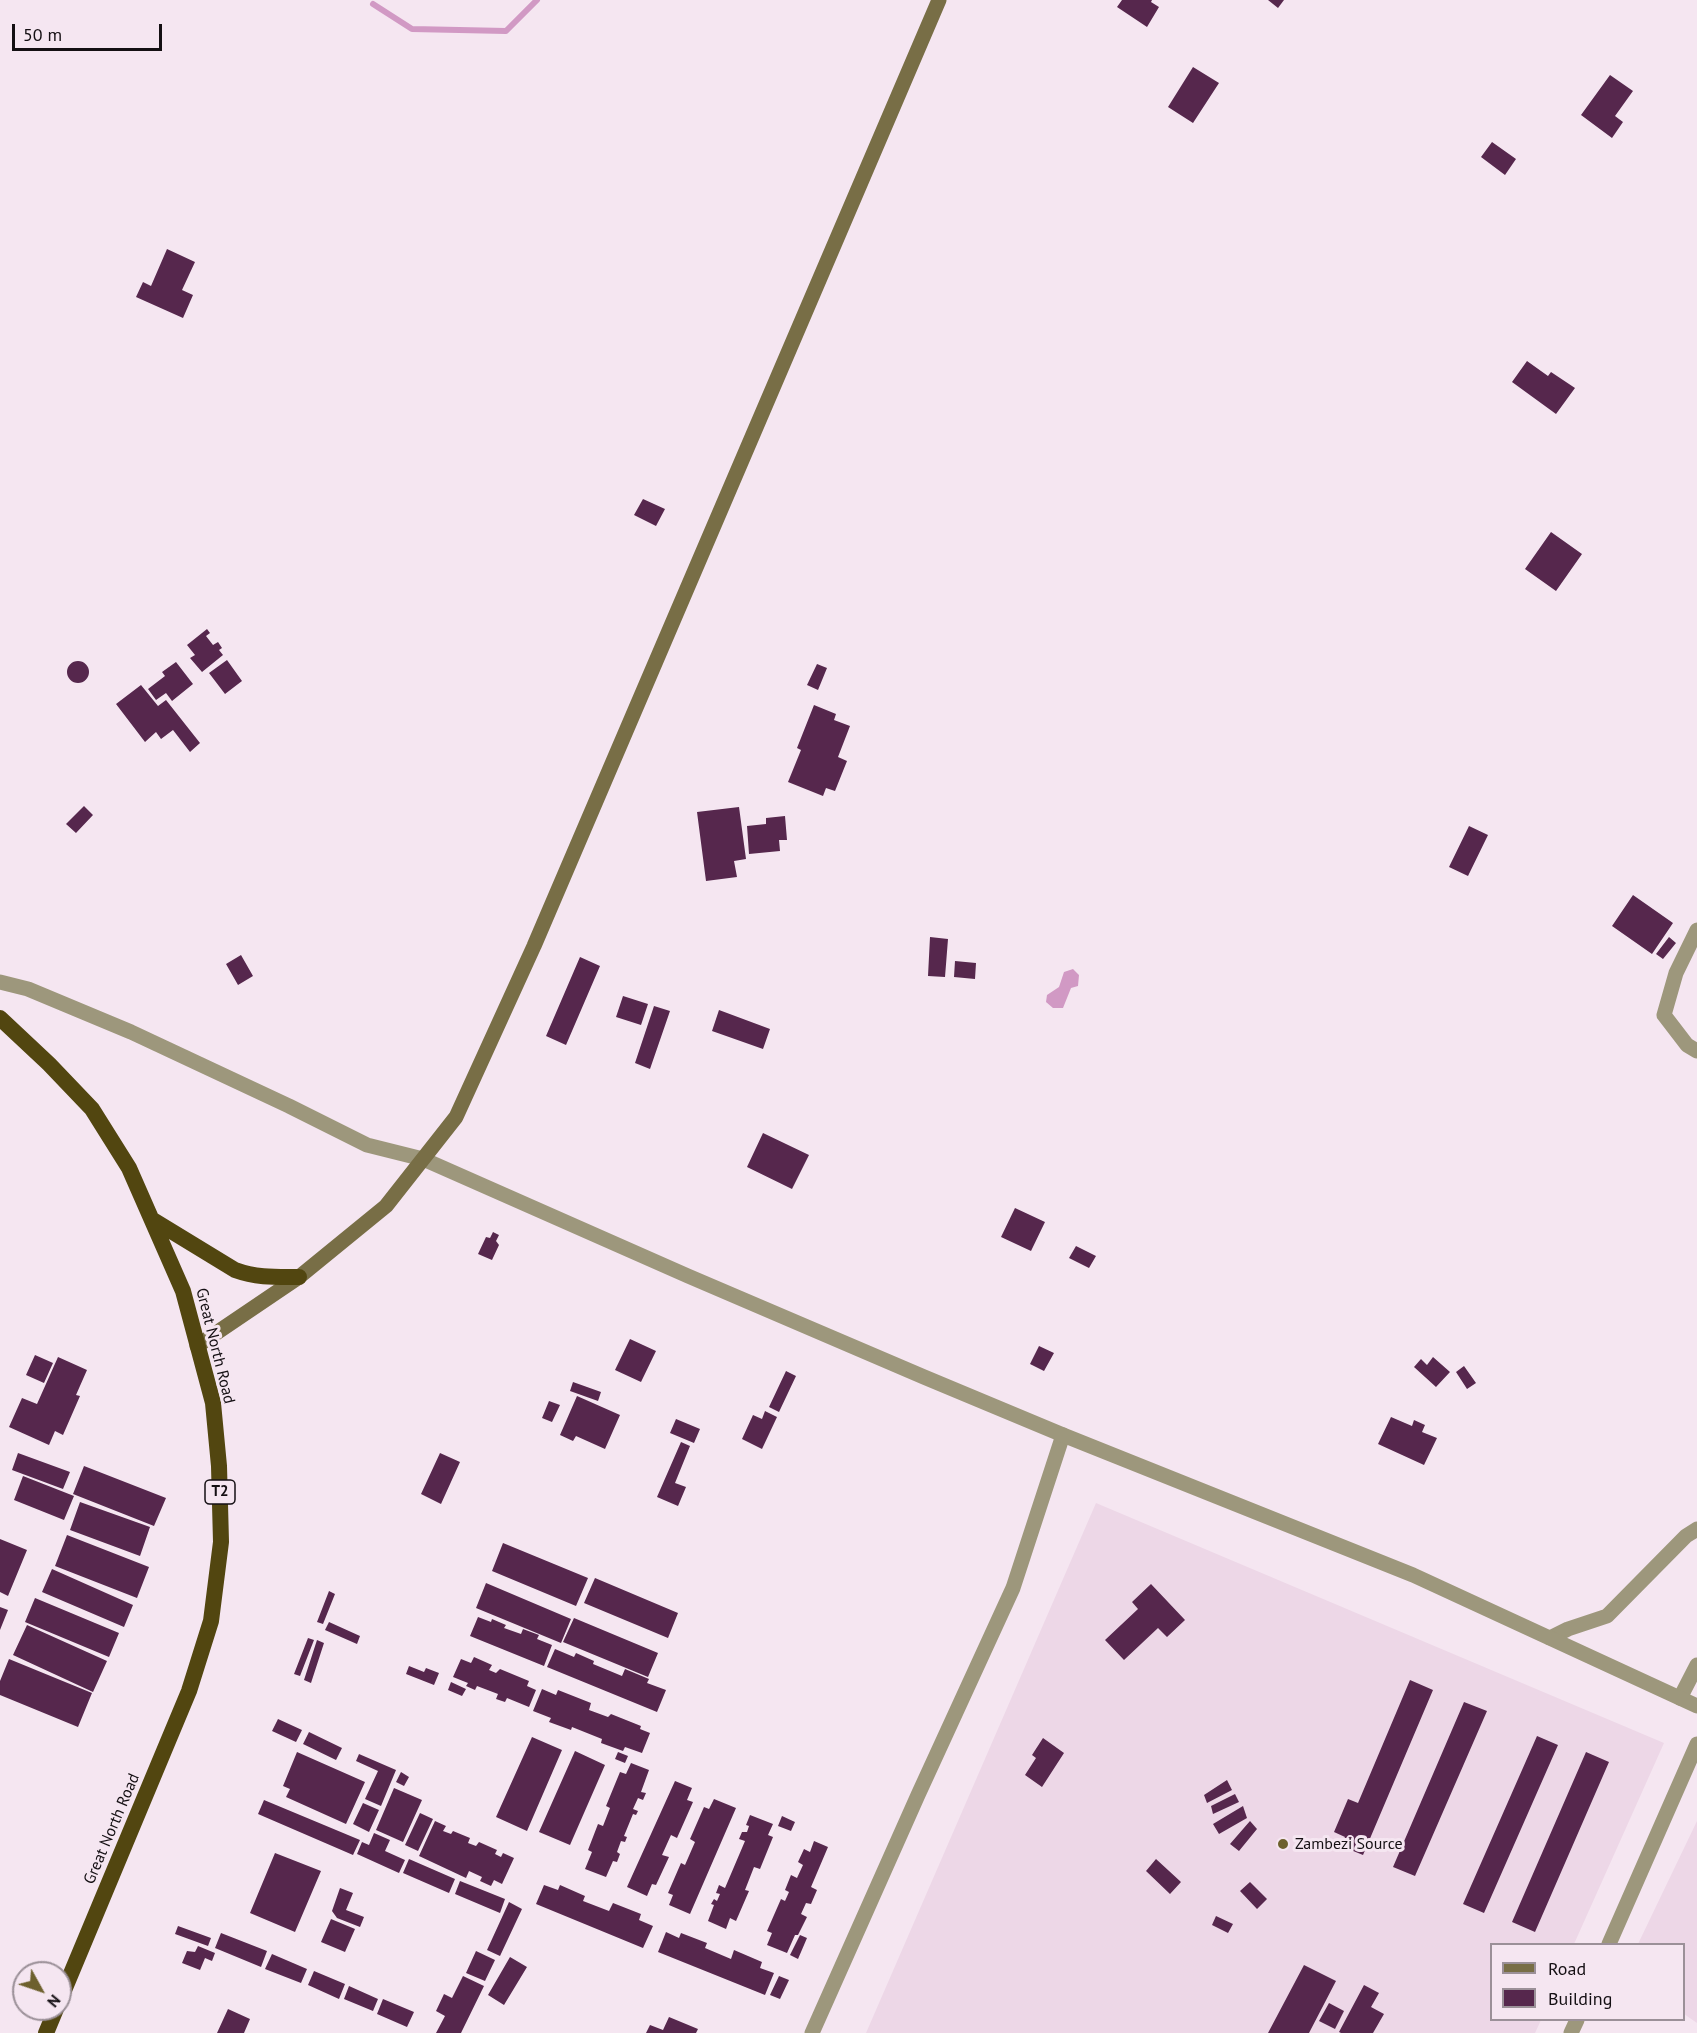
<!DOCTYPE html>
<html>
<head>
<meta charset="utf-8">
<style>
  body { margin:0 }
  #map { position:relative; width:1697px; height:2033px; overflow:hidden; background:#f5e6f1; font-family:"PT Sans",sans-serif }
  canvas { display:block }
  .legend { position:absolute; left:1490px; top:1943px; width:195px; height:78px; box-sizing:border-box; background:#f5e6f1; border:2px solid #9b9098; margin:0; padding:8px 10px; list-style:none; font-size:18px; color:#140f13 }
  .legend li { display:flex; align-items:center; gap:12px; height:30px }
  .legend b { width:30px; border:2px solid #9b9098 }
  .north { position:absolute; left:12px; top:1961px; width:60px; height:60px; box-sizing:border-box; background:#f5e6f1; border:2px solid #9b9098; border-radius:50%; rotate:130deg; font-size:16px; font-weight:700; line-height:24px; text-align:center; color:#140f13 }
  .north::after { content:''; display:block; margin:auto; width:21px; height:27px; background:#6d602d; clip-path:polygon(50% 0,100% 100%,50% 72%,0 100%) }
  .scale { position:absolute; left:12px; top:24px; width:150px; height:27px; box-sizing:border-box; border:3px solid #140f13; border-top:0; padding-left:8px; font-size:18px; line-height:21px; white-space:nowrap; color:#140f13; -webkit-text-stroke:4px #f5e6f1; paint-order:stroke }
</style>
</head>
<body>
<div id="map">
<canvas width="1697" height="2033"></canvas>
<ul class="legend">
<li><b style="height:8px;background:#786e46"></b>Road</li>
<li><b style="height:16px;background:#56274d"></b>Building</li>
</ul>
<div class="north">N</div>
<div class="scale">50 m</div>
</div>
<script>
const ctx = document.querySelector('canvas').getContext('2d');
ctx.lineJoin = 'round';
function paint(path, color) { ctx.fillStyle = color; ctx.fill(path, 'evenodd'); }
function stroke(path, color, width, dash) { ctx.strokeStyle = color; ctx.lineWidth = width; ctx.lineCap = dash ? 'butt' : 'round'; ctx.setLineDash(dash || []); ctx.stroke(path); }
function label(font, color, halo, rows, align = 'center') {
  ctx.font = font + ' "PT Sans",sans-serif'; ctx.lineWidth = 6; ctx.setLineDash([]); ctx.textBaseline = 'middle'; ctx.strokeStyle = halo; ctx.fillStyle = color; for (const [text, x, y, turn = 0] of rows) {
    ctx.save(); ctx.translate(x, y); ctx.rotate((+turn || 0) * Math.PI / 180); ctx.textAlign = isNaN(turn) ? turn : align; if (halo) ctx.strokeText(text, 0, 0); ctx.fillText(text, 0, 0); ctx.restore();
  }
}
paint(new Path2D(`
  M1096,1503L1664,1743L1574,1944H1492V2020H1541L1535,2033H866Z
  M1697,1821V2023L1684,2014V1944H1638Z`), '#edd7e7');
paint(new Path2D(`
  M1073,969L1079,975L1078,986L1071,988L1063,1008H1053L1046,1002L1047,995L1059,987L1064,972Z`), '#d199c4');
stroke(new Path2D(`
  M373,4L412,29L506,31L537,0`), '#d199c4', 6);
paint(new Path2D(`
  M1122,0H1152L1151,2L1159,7L1147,27L1117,7Z
  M1268,0H1284L1278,8Z
  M1193,67L1219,83L1193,123L1168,107Z
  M1610,75L1633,91L1615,116L1623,122L1612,138L1581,115Z
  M1492,142L1516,159L1505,175L1481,157Z
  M167,249L195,262L182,290L193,295L183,318L136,297L143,282L151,286Z
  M1527,361L1548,376L1551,372L1575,388L1556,414L1512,382Z
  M643,499L665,509L656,526L634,515Z
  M1551,532L1582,554L1556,591L1525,569Z
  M207,629L210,633L206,636L213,645L218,642L222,648L219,650L223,655L202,672L190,658L195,655L187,645Z
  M227,660L242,681L225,694L209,673Z
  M67 672a11 11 0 1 1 22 0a11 11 0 1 1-22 0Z
  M176,662L193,684L172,701L166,693L156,700L148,689L165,676L162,672Z
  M817,664L827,668L818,690L807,685Z
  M141,685L158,706L166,700L200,743L190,752L173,730L161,739L156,732L145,742L116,704Z
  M814,705L836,714L834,720L850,726L838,757L847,761L835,791L826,788L823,796L788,782L801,750L797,748Z
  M84,806L93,815L76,833L66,824Z
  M739,807L746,859L734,861L737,877L706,881L697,812Z
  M785,816L787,840H779L780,851L749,854L747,826L766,824V818Z
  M1469,826L1488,835L1468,876L1449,867Z
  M1633,895L1673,923L1652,954L1612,926Z
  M930,937L948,939L945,977L928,976Z
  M1669,937L1676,943L1663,959L1656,954Z
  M241,955L253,976L238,985L226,964Z
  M580,957L600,966L566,1045L546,1036Z
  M955,961L976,963L975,979L954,977Z
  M623,996L648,1004L641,1025L616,1017Z
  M654,1006L670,1011L650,1069L635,1063Z
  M719,1010L770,1029L763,1049L712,1031Z
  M763,1133L809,1155L792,1189L747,1167Z
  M1015,1208L1045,1222L1031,1251L1001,1237Z
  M493,1232L499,1235L496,1241L499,1245L492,1260L478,1254L486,1237L490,1238Z
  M1076,1246L1096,1256L1089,1268L1069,1258Z
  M630,1339L656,1351L641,1382L615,1370Z
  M1039,1346L1054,1353L1044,1371L1030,1364Z
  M35,1355L53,1363L44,1383L26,1375Z
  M58,1357L87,1370L76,1395L80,1396L63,1435L55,1431L49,1445L9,1427L22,1398L37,1404Z
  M1433,1357L1450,1372L1436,1387L1414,1367L1421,1359L1427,1365Z
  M1464,1366L1476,1383L1467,1389L1456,1372Z
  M786,1371L796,1376L779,1412L769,1407Z
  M573,1382L601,1392L598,1401L570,1391Z
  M577,1396L620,1415L605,1449L576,1436L573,1441L560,1435Z
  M549,1401L560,1405L552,1422L542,1418Z
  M765,1411L777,1417L762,1449L742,1439L753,1415L762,1419Z
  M1391,1417L1412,1426L1414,1420L1425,1425L1422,1432L1437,1438L1424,1465L1378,1444Z
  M676,1419L700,1429L694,1443L670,1433Z
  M681,1442L690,1446L675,1483L686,1487L678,1506L657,1497Z
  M18,1453L70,1472L63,1489L12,1470Z
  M440,1453L460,1462L441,1504L421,1494Z
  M84,1466L166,1498L154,1526L73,1494Z
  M23,1476L74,1496L64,1520L14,1500Z
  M80,1502L150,1527L140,1556L70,1530Z
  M67,1535L149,1567L137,1598L55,1566Z
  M0,1539L27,1550L8,1596L0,1592Z
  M503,1543L588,1578L576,1606L492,1571Z
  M52,1569L133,1605L124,1627L42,1592Z
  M595,1578L678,1613L668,1638L584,1603Z
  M486,1583L571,1619L561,1643L476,1608Z
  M1151,1584L1185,1620L1167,1637L1158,1628L1124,1660L1105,1640L1138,1609L1132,1602Z
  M329,1591L335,1594L323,1624L317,1622Z
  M35,1598L119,1633L109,1657L25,1622Z
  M0,1607L8,1610L0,1630Z
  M478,1617L491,1622L492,1619L506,1625L504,1628L521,1634L523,1629L539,1635L537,1639L552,1645L544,1666L470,1636Z
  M574,1618L658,1653L648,1677L563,1642Z
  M329,1622L360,1636L357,1644L325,1630Z
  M27,1625L107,1661L93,1692L13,1655Z
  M308,1638L314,1640L300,1676L294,1674Z
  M317,1640L324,1643L311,1683L304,1680Z
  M555,1649L574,1657L576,1653L594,1661L593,1664L622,1676L625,1669L649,1679L647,1683L666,1690L657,1712L547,1667Z
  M474,1657L492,1665L489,1670L496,1673L500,1669L529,1681L527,1686L536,1690L529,1707L507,1698L505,1702L496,1699L498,1694L477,1686L475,1690L466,1686L468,1683L453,1677L461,1659L471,1663Z
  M9,1659L92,1693L78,1727L0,1695V1681Z
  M409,1666L424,1672L426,1668L439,1673L434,1685L406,1674Z
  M1410,1680L1433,1690L1363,1855L1341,1846L1345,1837L1334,1832L1348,1799L1358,1803Z
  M451,1682L466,1689L462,1696L448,1690Z
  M542,1689L556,1695L558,1690L591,1703L589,1710L608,1717L611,1714L641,1726L640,1729L650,1733L642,1753L625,1747L623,1751L601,1743L602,1739L572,1727L571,1730L549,1722L551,1718L533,1711Z
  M1464,1702L1487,1711L1415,1876L1393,1867Z
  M278,1719L302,1730L296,1742L272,1731Z
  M309,1732L342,1748L336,1760L303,1744Z
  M1537,1736L1558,1745L1484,1913L1463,1904Z
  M532,1737L562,1750L527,1831L496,1817Z
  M1043,1738L1064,1753L1042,1787L1025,1775L1036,1758L1032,1755Z
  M575,1751L605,1765L570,1845L539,1832Z
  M297,1752L365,1782L346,1824L286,1797L290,1789L283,1786Z
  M618,1752L628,1756L625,1763L615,1759Z
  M1586,1752L1609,1762L1535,1932L1512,1922Z
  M359,1754L396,1770L381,1806L365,1799L378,1771L356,1761Z
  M631,1763L649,1770L641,1792L646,1793L643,1800L638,1798L633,1809L638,1811L636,1815L633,1814L624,1836L627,1837L625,1842L621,1841L617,1852L620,1854L617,1862L613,1861L606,1877L585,1869L592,1852L588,1850L598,1824L603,1826L610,1808L606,1806L620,1772L626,1774Z
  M401,1772L409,1777L404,1786L396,1782Z
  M1227,1780L1232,1790L1207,1803L1204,1795Z
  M675,1781L692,1788L687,1800L693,1802L677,1838L671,1835L662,1855L669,1857L656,1885L652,1884L647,1896L627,1887Z
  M394,1788L422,1800L403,1842L376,1830Z
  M1235,1794L1239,1802L1213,1814L1211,1806Z
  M714,1799L736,1808L690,1914L669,1905L673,1895L668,1893L681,1863L685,1865L695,1842L690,1839L704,1807L709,1809Z
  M264,1800L360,1840L353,1855L258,1814Z
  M363,1803L379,1810L369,1832L353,1824Z
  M1243,1806L1247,1818L1219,1834L1213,1824Z
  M420,1813L433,1819L418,1851L405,1845Z
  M750,1815L773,1824L768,1835L773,1837L760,1869L754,1867L745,1890L749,1891L736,1921L730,1918L726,1929L708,1921L714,1905L711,1904L714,1899L717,1901L720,1894L716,1893L719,1885L725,1888L745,1841L739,1839L742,1832H747L749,1826L746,1825Z
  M782,1816L795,1822L791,1831L778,1826Z
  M435,1821L446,1826L443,1831L451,1834L453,1831L470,1838L468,1843L476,1846L479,1842L497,1850L495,1854L501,1857L503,1853L514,1858L502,1884L494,1880L491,1886L480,1881L482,1877L469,1871L466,1878L419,1856Z
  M1250,1821L1257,1829L1239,1851L1230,1844Z
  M374,1833L390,1840L385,1851L405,1860L399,1873L357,1854L362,1842L369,1845Z
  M814,1841L828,1847L811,1887L817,1890L811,1904L806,1903L801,1914L807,1917L798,1935H795L787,1953L767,1945L772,1933L767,1931L781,1899L785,1901L789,1892L785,1890L791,1875L797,1878L803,1865L798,1862L804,1849L810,1852Z
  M275,1853L321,1871L295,1932L250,1913Z
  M409,1859L455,1879L449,1893L403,1873Z
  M1156,1859L1181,1882L1170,1894L1146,1871Z
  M460,1881L505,1899L500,1913L455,1894Z
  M1250,1882L1267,1899L1257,1909L1240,1891Z
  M544,1885L558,1890L560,1885L585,1896L583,1901L609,1911L613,1903L641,1914L639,1920L653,1926L643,1948L536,1904Z
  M340,1888L353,1893L346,1910L364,1917L360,1927L337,1918L332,1911Z
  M509,1902L522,1909L500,1956L487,1950Z
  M1216,1916L1233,1924L1228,1933L1212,1925Z
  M331,1919L355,1929L345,1952L321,1942Z
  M178,1926L211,1938L208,1946L175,1934Z
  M666,1932L679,1938L681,1933L707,1943L705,1948L731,1959L734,1950L762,1962L760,1968L774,1973L765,1995L658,1952Z
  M221,1933L267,1951L261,1967L215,1948Z
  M800,1935L807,1938L798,1959L790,1955Z
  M198,1946L215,1953L212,1961L205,1958L200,1970L182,1963L187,1951L195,1952Z
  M476,1951L495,1960L485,1981L466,1973Z
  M272,1954L307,1969L301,1983L265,1969Z
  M510,1957L527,1967L504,2005L488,1995Z
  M1304,1965L1336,1981L1309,2033H1268Z
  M314,1971L345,1984L339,1999L308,1985Z
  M463,1976L484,1986L461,2033H436L445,2016L436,2011L444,1994L452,1998Z
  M779,1976L789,1980L780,1999L770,1995Z
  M1364,1985L1379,1993L1371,2007L1384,2014L1373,2033H1341L1339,2032Z
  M349,1986L378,1999L373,2011L344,1999Z
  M383,1999L414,2012L407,2027L377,2014Z
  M1329,2003L1344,2011L1335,2029L1319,2021Z
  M228,2009L250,2019L244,2033H217Z
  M669,2017L698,2029L696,2033H646L650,2025L663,2030Z`), '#56274d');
stroke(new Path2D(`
  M1697,930L1676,973L1664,1015L1687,1045L1697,1051
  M0,982L28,989L131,1032L289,1106L367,1145L423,1159
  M1550,1638L1568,1629L1607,1616L1686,1536L1697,1529
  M1680,1698L1697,1665
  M1609,1944L1697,1744
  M812,2033L918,1795L1013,1588L1063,1435
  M1571,2033L1577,2020`), '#9d977c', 15);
stroke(new Path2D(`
  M423,1159L688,1276L924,1377L1063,1435L1413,1575L1697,1706`), '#9d977c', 15);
stroke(new Path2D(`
  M197,1346L299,1277L386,1206L456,1117L534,946L939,0`), '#786e46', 15);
stroke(new Path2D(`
  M0,1018L49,1064L92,1109L129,1168L183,1291L213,1403L219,1466L221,1542L211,1621L189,1691L60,2000
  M153,1220L235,1270C257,1278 276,1277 299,1277
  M46,2033L56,2009`), '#524610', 16);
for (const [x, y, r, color] of [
  [1283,1844,6,"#6d602d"]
]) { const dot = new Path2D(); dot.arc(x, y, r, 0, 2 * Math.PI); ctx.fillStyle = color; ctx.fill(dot); stroke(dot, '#f5e6f1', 2); }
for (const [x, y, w] of [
  [220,1492,30]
]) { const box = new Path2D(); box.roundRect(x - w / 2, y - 12, w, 24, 4.5); ctx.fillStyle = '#f5e6f1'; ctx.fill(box); stroke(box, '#140f13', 1.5); }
label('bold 15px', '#140f13', null, [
  ["T2",220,1492]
]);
label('16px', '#140f13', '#f5e6f1', [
  ["Great North Road",215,1346,76],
  ["Great North Road",112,1829,-67]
]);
label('16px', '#140f13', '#f5e6f1', [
  ["Zambezi Source",1295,1844]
], 'left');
</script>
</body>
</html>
